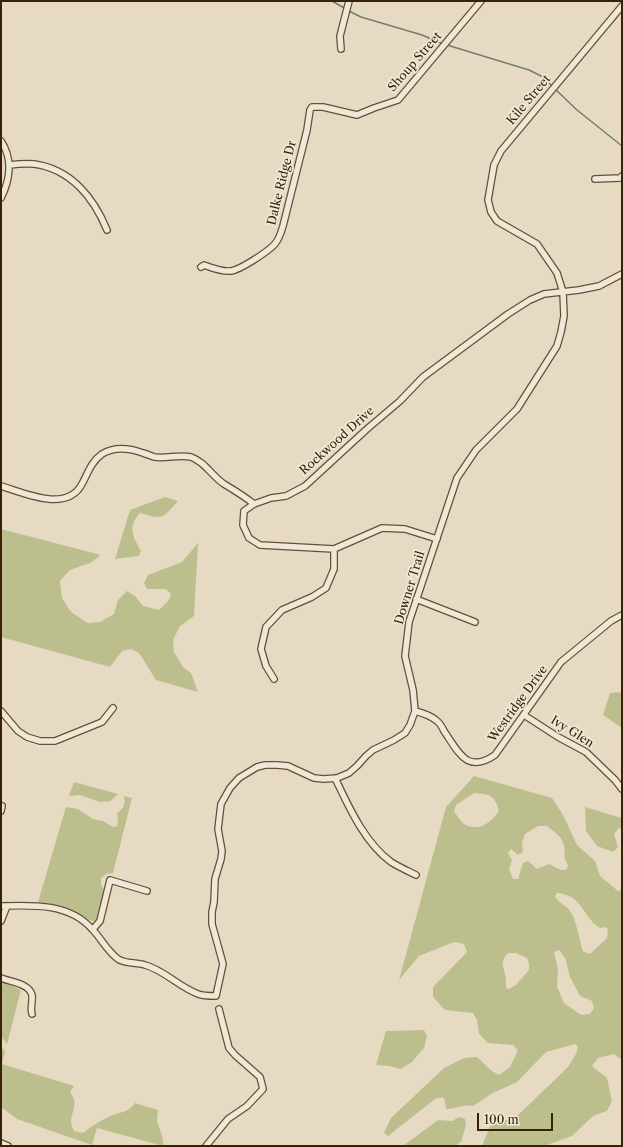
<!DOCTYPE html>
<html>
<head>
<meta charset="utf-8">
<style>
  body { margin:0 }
  #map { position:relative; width:623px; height:1147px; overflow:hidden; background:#e6dbc2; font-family:"Libre Caslon Text",serif }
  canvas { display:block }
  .frame { position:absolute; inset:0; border:2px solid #392009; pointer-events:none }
  .scale { position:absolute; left:477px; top:1113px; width:76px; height:18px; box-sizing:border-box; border:2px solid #392009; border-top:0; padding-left:5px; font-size:12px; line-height:14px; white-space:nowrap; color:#392009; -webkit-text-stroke:3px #efe8d7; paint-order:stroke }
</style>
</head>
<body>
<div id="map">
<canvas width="623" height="1147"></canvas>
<div class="frame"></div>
<div class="scale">100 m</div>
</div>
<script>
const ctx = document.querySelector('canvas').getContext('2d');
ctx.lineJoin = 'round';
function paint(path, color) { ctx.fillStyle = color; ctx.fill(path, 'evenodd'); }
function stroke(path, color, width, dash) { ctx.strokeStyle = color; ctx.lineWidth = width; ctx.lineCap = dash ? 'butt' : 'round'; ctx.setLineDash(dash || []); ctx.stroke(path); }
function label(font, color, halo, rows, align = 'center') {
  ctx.font = font + ' "Libre Caslon Text",serif'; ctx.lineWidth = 3.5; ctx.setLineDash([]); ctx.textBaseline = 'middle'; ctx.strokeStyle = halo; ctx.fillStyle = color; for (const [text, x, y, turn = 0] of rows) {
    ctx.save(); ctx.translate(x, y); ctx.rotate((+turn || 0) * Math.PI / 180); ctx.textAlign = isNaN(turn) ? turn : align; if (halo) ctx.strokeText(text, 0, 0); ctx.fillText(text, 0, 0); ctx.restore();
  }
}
paint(new Path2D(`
  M165,497L178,501C162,519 164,520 140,513C127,528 133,536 141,551L139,556L115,559L130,510Z
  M1,529L101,555L90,563L70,570L60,581L62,598L71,612L88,623L100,622L114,614L118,600L127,591L135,596L143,606L159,610L169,600L171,594L166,589H147L144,583L148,575L182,562L198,543L194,616L180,626L173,640L174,652L183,667L191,673L198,692L156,680L139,653L131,649L122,651L110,667L1,637Z
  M622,692V728L603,715L610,693Z
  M474,776L552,798L563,815L577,845L595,861L600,876L618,891L622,890V1060L614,1054L598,1058L592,1066L607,1078L612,1101L607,1111L593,1116L572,1136L544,1146H482L490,1126L516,1117L568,1067L576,1054L578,1047L575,1044L546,1052L517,1082L491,1094L473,1106C463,1104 456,1109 446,1109L445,1101L443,1097L435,1099L388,1136L384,1133L391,1118L444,1068L464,1058L477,1057L492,1071L499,1075L510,1067L518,1050L513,1045L488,1043L479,1034L477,1020L473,1013L445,1010L433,997V987L467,952L464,944L454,942L419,956L399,980L446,807ZM474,793C489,794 495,795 499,811C491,822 479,833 464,824C461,822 457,815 454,812L456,805ZM538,826H547C553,831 563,837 564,846C566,855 562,856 568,865L566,870H561L549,864L537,869L528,861L523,863L518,879H513L509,869L512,860L508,853L511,849L518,855L523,852L522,843L525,834ZM557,893C583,895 582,917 600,928L605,927L608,929L607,938L590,954L583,951C580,941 576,919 570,911C566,905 558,903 555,896ZM559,950L565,958L570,977L580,996L592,1001L594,1008L590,1014L581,1015L564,1003L557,987L558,969L554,952ZM508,953H516L527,958L529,963V970L516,985L509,989L506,988C506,985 506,981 506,978C504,967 499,963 508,953Z
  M74,782L118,794L110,801L100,802L80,795L69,796Z
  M124,796L132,798L113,873L106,874L101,878V884L105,893L97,919L93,921L89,920L73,910L59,905L38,902L66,807L78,809L93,819L103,821L113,827L117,826L118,820L117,814C123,808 126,805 124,796Z
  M585,807L622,818V829L619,828L614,834L618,847L613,852L597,846L586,831Z
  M1,981L21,990L7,1044L1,1036Z
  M424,1030L427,1036L424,1048L412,1062L401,1069L389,1066L376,1065L386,1031Z
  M1,1047L5,1051L2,1064L74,1086L70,1092C79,1104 72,1110 71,1121C71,1125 73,1128 74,1131L83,1133C92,1126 100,1121 110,1116C122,1111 126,1114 135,1103L158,1110L157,1121L163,1139V1146L97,1128L92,1145L17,1119L1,1107Z
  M459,1117L465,1119L466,1125L461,1142L455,1146H403L438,1120L452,1121Z`), '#bdbe8e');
stroke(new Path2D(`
  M332,1L346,9
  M349,11L361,17L422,35L443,44
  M447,45L529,70L543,77L552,86
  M555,89L577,110L622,146`), '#737c74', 1.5);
const minor = new Path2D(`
  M341,49L340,36L349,1
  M1,141C13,159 10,180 1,198
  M9,165C17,164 26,163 34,164C71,169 94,198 107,230
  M595,179L620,178L622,176
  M201,267L204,265C212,268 222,272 231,271C240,270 267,252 274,245C279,240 281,233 283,226L307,130L310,110L312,107H323L357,115L374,108L398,100L481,1
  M1,486C24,493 67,513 82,484C88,473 91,462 102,454C115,446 129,448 143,453C147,454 151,456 154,457C167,459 178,454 191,457C205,462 212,476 224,484C234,490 244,496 254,504
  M437,539L405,529L382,528L334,549L260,545L249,538L243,525L244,511L254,504L271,498L286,496L305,486L367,429L400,401L423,377L508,314L530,300L544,294L579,290L599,286L622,274
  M416,599L475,622
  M274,679L266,666L261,649L266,627L282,610L312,597L326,588L334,569V549
  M1,711L18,731L27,737L40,741H55L102,722L113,708
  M415,711C423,713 430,715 437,721C440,723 442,727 444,731C459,753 467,774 495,755L561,662L611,621L622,615
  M524,715L558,737L586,752L615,780L622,789
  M335,778C349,807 364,842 391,862C399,867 408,871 416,875
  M1,811L2,806
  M1,906C33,905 69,903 92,929C101,938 107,951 118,959C125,964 136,962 145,965C164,970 179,987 198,994C203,996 210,996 216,996L223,964L212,924V912L214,902L215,879L221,859L222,851L218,829L221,804L230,788L239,778L257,767L265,765H277L288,766L314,778L324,779L337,778L349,773L357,766L366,756L373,750L394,740L405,733L410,725L415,711L413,690L405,656L409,622L457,478L476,450L517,409L557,346L561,332L564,316L563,292L557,273L537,244L497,221L491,212L488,200L494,165L501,151L622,6
  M1,921L7,906
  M93,929L100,921L110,880L147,891
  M1,978C10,982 29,983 32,995C33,1001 30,1008 32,1014
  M1,1143L8,1146
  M206,1146L228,1119L247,1106L263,1089L260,1077L235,1055L229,1048L219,1009`);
stroke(minor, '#644f37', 8);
stroke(minor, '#efe8d7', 5.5);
label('12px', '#392009', '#efe8d7', [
  ["Shoup Street",415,62,-49],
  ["Kile Street",529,100,-50],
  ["Dalke Ridge Dr",282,183,-76],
  ["Rockwood Drive",337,441,-42],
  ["Downer Trail",410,588,-73],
  ["Westridge Drive",518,704,-54],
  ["Ivy Glen",572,732,32]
]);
</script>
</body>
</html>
